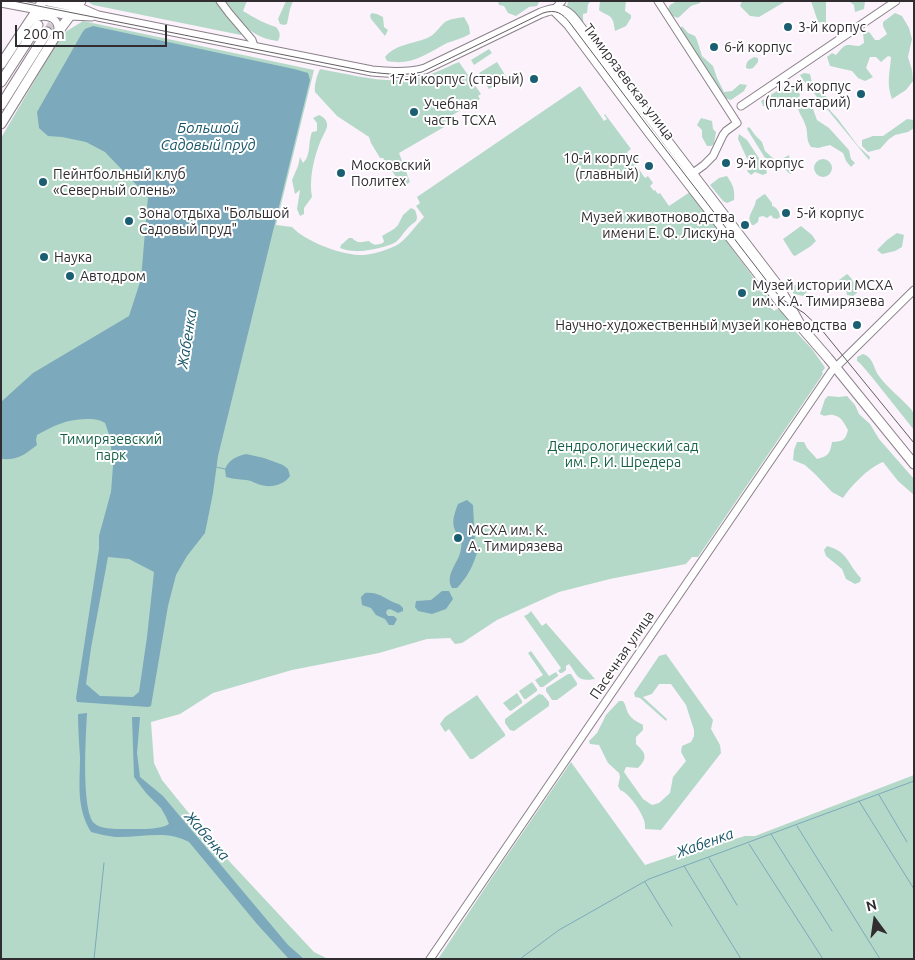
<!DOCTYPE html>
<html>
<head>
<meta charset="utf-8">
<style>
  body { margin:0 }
  #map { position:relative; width:915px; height:960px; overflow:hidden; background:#fcf2fb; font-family:Ubuntu,sans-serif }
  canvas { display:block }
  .frame { position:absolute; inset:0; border:2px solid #302c30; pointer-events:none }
  .north { position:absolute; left:850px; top:895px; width:50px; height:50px; -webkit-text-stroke:4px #fff; paint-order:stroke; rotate:346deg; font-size:14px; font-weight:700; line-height:20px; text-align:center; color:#302c30 }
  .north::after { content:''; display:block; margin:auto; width:18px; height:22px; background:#302c30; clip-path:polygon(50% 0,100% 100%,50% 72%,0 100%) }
  .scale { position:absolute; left:15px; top:25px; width:152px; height:22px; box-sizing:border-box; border:2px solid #302c30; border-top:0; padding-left:6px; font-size:15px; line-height:18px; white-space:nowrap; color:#302c30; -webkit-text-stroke:4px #fff; paint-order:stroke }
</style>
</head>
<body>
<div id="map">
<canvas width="915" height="960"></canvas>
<div class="frame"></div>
<div class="north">N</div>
<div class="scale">200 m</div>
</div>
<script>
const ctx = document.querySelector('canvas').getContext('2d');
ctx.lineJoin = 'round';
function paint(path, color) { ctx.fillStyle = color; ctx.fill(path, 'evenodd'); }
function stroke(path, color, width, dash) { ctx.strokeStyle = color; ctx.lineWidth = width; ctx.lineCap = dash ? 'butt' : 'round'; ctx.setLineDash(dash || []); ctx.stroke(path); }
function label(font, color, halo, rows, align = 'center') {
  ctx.font = font + ' Ubuntu,sans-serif'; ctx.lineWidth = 4; ctx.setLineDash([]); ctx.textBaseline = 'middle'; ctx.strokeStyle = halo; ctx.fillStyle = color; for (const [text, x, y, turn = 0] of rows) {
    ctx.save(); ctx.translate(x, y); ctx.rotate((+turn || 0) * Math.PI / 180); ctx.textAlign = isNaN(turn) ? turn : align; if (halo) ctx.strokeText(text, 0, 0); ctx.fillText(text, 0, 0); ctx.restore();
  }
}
paint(new Path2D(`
  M87,1H247L243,11C255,18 263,23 276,27C280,32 281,35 278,41C260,39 248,31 237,17L242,33L241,35L93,5Z
  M286,1H293L290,9L287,24L284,25L280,24L278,19Z
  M498,1H539V2L537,6L529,7L516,16L508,13L504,6L499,5Z
  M568,1H591L588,4L587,13L583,14C583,24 583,27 591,32L593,36L607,54L615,66L623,69L628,75L626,81L571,13L567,7Z
  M600,1H626L625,11L631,15V18L626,26L615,31C614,27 614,22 612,19C609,14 603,14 599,10Z
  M677,1H701L700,3L691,6L678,18L670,15L668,9L670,5Z
  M742,1H786L759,17L750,16L740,6Z
  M811,1H826V23L818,22Z
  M849,1H865L864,9L855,12L854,5Z
  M372,13L377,14L383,17L384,27L388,30L385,36L371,19L370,15Z
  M895,13L902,16L909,28L912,39L908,57L912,70L913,81L906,90L892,99C886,83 890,73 891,57L888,56L881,62L876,57H870L866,68L873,77L865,81L858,78L852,71L830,66L827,57L832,53L836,55C847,42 844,45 859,46L864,43L863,33L867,31L870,33L875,40H879L887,34L883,26V22Z
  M464,17L469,26L470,34C463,38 455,40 447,43C426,54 412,66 387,61L385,57C396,43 417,44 431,36C436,33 440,26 445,22C450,19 458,18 464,17Z
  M83,21L314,70L276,225L292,227C305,241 339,254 359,255C369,256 392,249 400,243C407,238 417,224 424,217L416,206L420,203L417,197L580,86L604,121L607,119L604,115L605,114L631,149L627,152L631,157L635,155L640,162L636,165L645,178L648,176L653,183L650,186L654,191L655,190L658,194L660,193L669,206L690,192L773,304L770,307L774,311L777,309L783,312L796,332L812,349L824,366L825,368L822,372L823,374L698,557H692L686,564L610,579L559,592L497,620L462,643L455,644L450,638L427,639L379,653L292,670L213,693L180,714L151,722L154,763L162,780L217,848L314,952L328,959H2L1,955V138L62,34Z
  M682,26L688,33L695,36L697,40L702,56L713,66L717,78L724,92L732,91L740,84L747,85L744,91L731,100L724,98L717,89L710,74L701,64L680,29Z
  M489,49L492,53L474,65L471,60Z
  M754,57L758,58V62L753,68L749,69L746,68C746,61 749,60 754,57Z
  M459,62L481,94L478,96L480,99L449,117L451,123L399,153L410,182L403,187L383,158H380L371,143L369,137L337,116L315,92C314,85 317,75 320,69C348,74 385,84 412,79C429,77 444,68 459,62Z
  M497,62L507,78L489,89L479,73Z
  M804,73L810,74L814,92L822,93L828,98L827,107L838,119L858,146L870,157L869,160L803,80L800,75Z
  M788,84L797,88L800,95L798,99L795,101C783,95 779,101 769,107L763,106L761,101Z
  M808,104L813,109L817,120L829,128L849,150L851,159L855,163L851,167L846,161L843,153L830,145L818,148L811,147C805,139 809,133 805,124C803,118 800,115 798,109L800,105Z
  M319,115C324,117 328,121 327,127C325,133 321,139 319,145C313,161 309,181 312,197L304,208V214L300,216L297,209L300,190L295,194L292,180L298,166L300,157L303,163C311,156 308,142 312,132L317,131V123L313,118Z
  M701,118L712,121L713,129L716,132L714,144L711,146H707L702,137V130L697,125Z
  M907,119L914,120V128L908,132L895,135L889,139L880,149L868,152L862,146V140L873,136H883Z
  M748,127L750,128L755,135L762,142L765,151L774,159L780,160L789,155L790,162L797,164L796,170L790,174L780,165L770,166L747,129Z
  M739,134L747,140L766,169L767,173L763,175L755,172L751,175L747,171L750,165L738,139Z
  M814 168a9 9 0 1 1 18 0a9 9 0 1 1-18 0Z
  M727,176C733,185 735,189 734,200L727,203L723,201L710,185L719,178Z
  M765,194L772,203V206C777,207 780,213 780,217L777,219L773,218L771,215L767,218L763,216L759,217L758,222L754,225H752C745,216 755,210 756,200L763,195Z
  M411,208L415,210C420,223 415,220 407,229C403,233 399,241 394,243C387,247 364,252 355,251C350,251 345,250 340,248L341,245L349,238H352C358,244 361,242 369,241C374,246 376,245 383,243L384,241L382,236L394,229L398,225L403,215Z
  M801,226L812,235L816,241L811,246L795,256L793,255L783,239Z
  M897,233L904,235L902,247L895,251L882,254L877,250L887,240Z
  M847,274C853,278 855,286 857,293L853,296L847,295L846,290L840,285L839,280Z
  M793,285C799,285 802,287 807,292L803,296L794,294L792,291Z
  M863,354C874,358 873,368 879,376C887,387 902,399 911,409L914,414V430L871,376C866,371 863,365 857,361V357Z
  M828,396L839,397L847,396L855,405L859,414L870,424L879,439L914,479V495L898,481L883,462C868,468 852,485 843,498L832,492L815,474L805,465L793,460L794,450L797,442H804L807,448L817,459C829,456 830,453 832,442C843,441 845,441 848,430C844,423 841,416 833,415C826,414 827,418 820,414L825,399Z
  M827,546C849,552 847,564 861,578L860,582L855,584L846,579L842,569L826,556L824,550Z
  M531,611L542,626L546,623L595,679C577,682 579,677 569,664L566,666V670L562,673H560L558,671L561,668L524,616L528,614Z
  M531,651L549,676L556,672L558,675V676L543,687H540L535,680L543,675L528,653Z
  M666,654L713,720L711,729L720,745L721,753L661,830L645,829C645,826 645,823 644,820C641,811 629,793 620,790L618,786L620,777L619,773L608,763L599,745L590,744L589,741L597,733L606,715L619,701H623C626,705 626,709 628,713C631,719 638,722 643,725V730L636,737V744C646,753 648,758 638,768L626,767L624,772L643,799L652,805L659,803L670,793L673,777L686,761L681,752L682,746L691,742L694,736V730L686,705L671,684H659L652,694L643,697L667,719L666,721L640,698L635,697L634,693L659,656Z
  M568,674H571L577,683V685L557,700H552L546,691V688Z
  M532,682L537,689V691L526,699H524L519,691Z
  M517,693L522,701V703L511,711L509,710L503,703Z
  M539,694L543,695L549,702V706L514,731L510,730L505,723V719Z
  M477,695L505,734V736L473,759H470L449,729L445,732L440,724L445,717Z
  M571,762L645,865L704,845L708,847L745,836H755L914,775V959H438L491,879Z`), '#b5d9c8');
paint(new Path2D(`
  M93,26L294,69L308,73L310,80L218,456L213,493L205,533L187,556L176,575L168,606L151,706L148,707L77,702L76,698L99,549V536L111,492L113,466L110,437L105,423C99,419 93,419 86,419C65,420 55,425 37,435L36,440L37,445C24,455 19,460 1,459V402L33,373L129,316L141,279L148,197L105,152L86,142L62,137L48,136L39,128L37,112L82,33L85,29ZM108,557L129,559L154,572L147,637L139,692L133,697L100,696L86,684L91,648Z
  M246,454L264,458L283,465L288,469L290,476C284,485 271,488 261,485C256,484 251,480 246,480C239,479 233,479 226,477L225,469C230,459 235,457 246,454Z
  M467,500L473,505L475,543L479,547C473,565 470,574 457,588H452C444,574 460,562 461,548C463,538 458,538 455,530C451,522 455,512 458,504Z
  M442,591H449L453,599L446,609L432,614L418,611L415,607L416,601L431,600Z
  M365,593C378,592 382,597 393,602C398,604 400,604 403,608V611L398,613L390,609L387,610L386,613L388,616H394L397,619L394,625H389L385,619L376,615L371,608L362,605L361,597Z
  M87,713C86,734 81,809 94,823C101,830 118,829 127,829C138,829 160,830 169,824L166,817L161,808L146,793L134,777L132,717H140L137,753L140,777L163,796L288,945L304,959H289L288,958L257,924L189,842C167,829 140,838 115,837C107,836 99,834 91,832C76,807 80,784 80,757C79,742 78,728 78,714Z`), '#7ca9bb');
stroke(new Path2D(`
  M216,467L225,469
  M879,795L907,842
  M859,801L914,889
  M797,826L880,959
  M771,834L832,931
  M749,844L823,959
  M709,858L737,905
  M684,866L741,959
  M645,882L672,926
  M94,959L104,863
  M520,959L559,930L649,879L914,781`), '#7ca9bb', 1);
stroke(new Path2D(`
  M47,32L64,7`), '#d3cad2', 9, [9, 4.5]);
const minor = new Path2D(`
  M220,1L229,13L252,40L254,46
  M658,1L737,123L726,131L723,135L713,156L704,165L689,176
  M554,10L562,1
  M31,21C42,13 60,15 58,32
  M741,106L896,1
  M430,959L831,372L914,290`);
const major = new Path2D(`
  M48,1L77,7L98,16L372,71C390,73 408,74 425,69L541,13C556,7 565,7 575,20L779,287L801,326
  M1,2L70,15L92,16
  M554,10L568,24L648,131L783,306L828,358L914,464
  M1,64L43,1
  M1,82L38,25
  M1,105L47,32
  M1,124L58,32L81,1`);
stroke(minor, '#8b818a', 9);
stroke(major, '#8b818a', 11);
stroke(minor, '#fff', 7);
stroke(major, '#fff', 9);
stroke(new Path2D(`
  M13,1L370,72C387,74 405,76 422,72L543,13C556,9 562,13 570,23L646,124L773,289L783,300L804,313L821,329L914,443`), '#625d62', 1);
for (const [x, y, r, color] of [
  [788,27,5,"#1a5e71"],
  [714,47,5,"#1a5e71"],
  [534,79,5,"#1a5e71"],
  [861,94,5,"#1a5e71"],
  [414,112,5,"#1a5e71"],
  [726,163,5,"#1a5e71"],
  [649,166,5,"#1a5e71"],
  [341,173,5,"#1a5e71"],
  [43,182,5,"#1a5e71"],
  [786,213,5,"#1a5e71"],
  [129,221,5,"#1a5e71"],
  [745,225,5,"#1a5e71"],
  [44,257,5,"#1a5e71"],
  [70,276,5,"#1a5e71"],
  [742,293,5,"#1a5e71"],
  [857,325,5,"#1a5e71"],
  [458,538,5,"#1a5e71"]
]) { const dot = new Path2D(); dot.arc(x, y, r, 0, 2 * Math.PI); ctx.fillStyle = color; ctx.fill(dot); stroke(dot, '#fff', 2); }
label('14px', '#302c30', '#fff', [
  ["3-й корпус",798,27],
  ["6-й корпус",724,47],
  ["17-й корпус (старый)",524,79,"right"],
  ["12-й корпус",851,86,"right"],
  ["(планетарий)",851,102,"right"],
  ["Учебная",424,104],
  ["часть ТСХА",424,120],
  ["10-й корпус",639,158,"right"],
  ["(главный)",639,174,"right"],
  ["9-й корпус",736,163],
  ["Московский",351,165],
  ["Политех",351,181],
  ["Пейнтбольный клуб",53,174],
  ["«Северный олень»",53,190],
  ["Зона отдыха \"Большой",139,213],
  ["Садовый пруд\"",139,229],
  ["5-й корпус",796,213],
  ["Музей животноводства",735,217,"right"],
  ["имени Е. Ф. Лискуна",735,233,"right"],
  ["Наука",54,257],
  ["Автодром",80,276],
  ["Музей истории МСХА",752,285],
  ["им. К.А. Тимирязева",752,301],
  ["Научно-художественный музей коневодства",847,325,"right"],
  ["МСХА им. К.",468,530],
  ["А. Тимирязева",468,546]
], 'left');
label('14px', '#302c30', '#fff', [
  ["Тимирязевская улица",629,82,53],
  ["Пасечная улица",622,655,-56]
]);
label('14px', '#156147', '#fff', [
  ["Тимирязевский",111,439],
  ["парк",111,455],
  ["Дендрологический сад",623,446],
  ["им. Р. И. Шредера",623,462]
]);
label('italic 15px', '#185568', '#fff', [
  ["Большой",208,128],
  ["Садовый пруд",208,145],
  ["Жабенка",187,339,-81],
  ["Жабенка",207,836,49],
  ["Жабенка",705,843,-20]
]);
</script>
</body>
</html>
